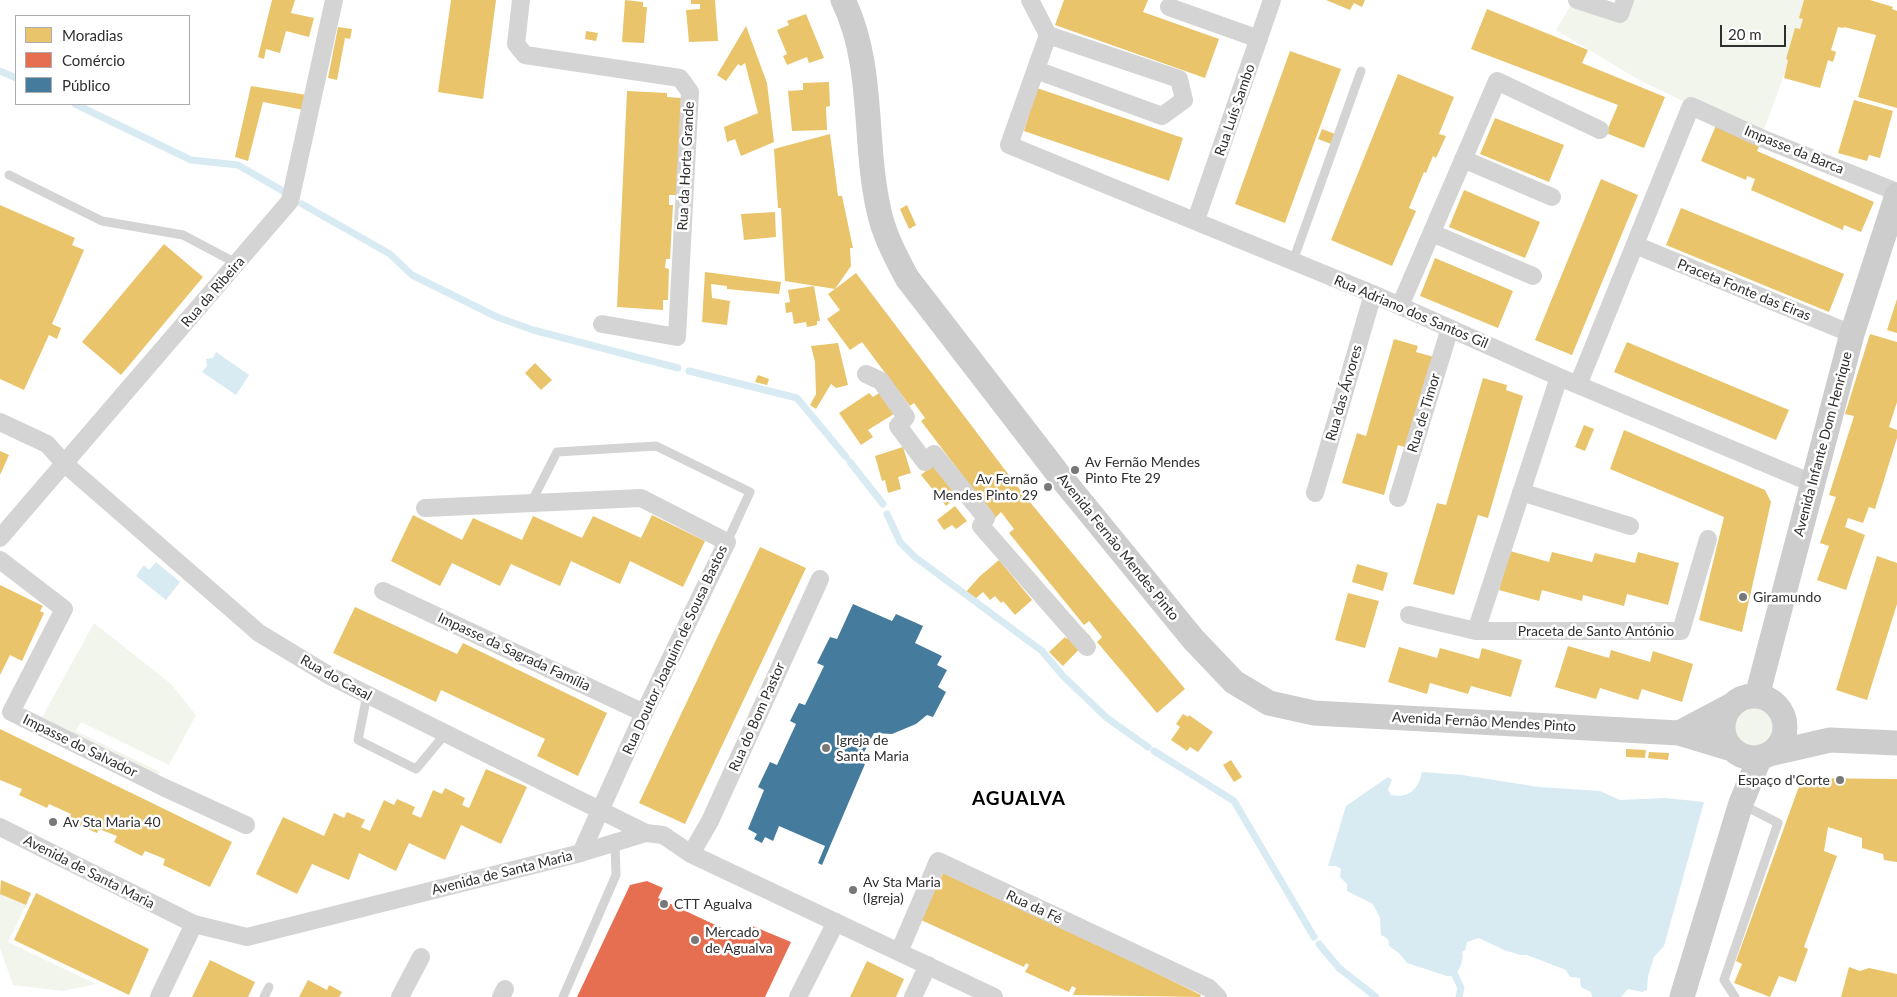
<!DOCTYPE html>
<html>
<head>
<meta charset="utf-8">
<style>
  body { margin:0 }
  #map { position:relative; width:1897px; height:997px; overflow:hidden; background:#fff; font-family:Lato,sans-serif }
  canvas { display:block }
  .legend { position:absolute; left:15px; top:15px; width:175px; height:90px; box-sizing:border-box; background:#fff; border:1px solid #acacac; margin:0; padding:6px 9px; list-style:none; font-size:15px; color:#2f2f2f }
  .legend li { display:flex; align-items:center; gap:10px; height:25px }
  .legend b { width:25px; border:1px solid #acacac }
  .scale { position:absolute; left:1720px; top:25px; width:66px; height:22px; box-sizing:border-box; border:2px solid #2f2f2f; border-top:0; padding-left:6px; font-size:15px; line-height:18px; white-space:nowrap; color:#2f2f2f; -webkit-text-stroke:4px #fff; paint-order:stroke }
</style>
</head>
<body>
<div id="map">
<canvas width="1897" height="997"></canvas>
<ul class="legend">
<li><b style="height:14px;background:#e9c46a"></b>Moradias</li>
<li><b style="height:14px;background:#e76f51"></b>Comércio</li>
<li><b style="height:14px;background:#457b9d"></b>Público</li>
</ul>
<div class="scale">20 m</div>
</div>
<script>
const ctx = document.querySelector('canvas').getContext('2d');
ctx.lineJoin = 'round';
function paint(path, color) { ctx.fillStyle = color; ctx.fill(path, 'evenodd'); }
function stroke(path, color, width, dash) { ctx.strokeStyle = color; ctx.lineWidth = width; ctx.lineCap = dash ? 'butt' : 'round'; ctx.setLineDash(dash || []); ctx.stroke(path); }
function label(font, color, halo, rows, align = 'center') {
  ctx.font = font + ' Lato,sans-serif'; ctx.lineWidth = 5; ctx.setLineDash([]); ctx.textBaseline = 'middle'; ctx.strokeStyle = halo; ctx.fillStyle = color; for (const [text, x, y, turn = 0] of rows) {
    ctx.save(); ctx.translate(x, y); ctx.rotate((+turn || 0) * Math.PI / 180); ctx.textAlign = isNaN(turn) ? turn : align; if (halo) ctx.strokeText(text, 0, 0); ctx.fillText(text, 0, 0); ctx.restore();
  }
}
paint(new Path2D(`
  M1625,0H1811L1761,138L1639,80L1556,30L1571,5L1620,14Z
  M94,623L171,684L196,715L169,765L81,722L76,731L160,772L154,780L40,721Z
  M1731 725a22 22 0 1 1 44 0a22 22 0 1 1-44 0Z
  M0,894L26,905L8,942L96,984L63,991L13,985L0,948Z`), '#f1f5ec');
paint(new Path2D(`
  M216,352L249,375L236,395L202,372L207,366L206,359L213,358Z
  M156,562L180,582L166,600L136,576L144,565L149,570Z
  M1422,772L1462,775L1539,787L1600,791L1620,800L1665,798L1704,802L1664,946L1654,957L1648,976L1647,990L1642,992L1628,989L1621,997H1592L1591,992L1581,987L1580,978L1570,977L1566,970L1527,955H1520L1504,950L1479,938L1467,942L1465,950L1462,952C1464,960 1460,970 1454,976H1447L1407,963L1399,953L1389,946L1388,939L1381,935L1380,918L1373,904L1347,891V884L1340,877L1341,869L1336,866H1328L1346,806L1388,777L1392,780L1388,790L1391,795C1409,799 1419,788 1422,772Z`), '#d8eaf2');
paint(new Path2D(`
  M272,0H295L291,13L314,18L309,37L286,31L280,53L266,49L264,59L258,57Z
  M451,0H496L483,99L438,92Z
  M625,0L643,2V7H647L644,43L622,42Z
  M691,0H715L718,41L689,42L686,10L700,9V4H691Z
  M1064,0H1148L1143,12L1219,39L1205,78L1055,25Z
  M1326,0H1365L1362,7L1354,3L1350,10Z
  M1804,0H1870L1893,7L1892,9L1897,11V108L1858,97L1876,35L1844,27L1843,28L1838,27L1831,50L1836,52L1833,62L1828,60L1820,88L1784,78L1788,60L1786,59L1795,28L1800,29L1803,19L1799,18Z
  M1487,9L1588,50L1582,63L1665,97L1644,148L1606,133L1618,105L1471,49Z
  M806,14L824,58L809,63L807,57L787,65L783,56L787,54L777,30L789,25L787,21Z
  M746,26L767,83L774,142L741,156L735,139L727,142L724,127L758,113L745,63L741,66L738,64L726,81L717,75Z
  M338,27L352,29L350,39L345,38L337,80L328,78Z
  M586,31L598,33L596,41L585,39Z
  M1290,51L1341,69L1285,223L1235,204Z
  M1398,74L1454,97L1439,134L1446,136L1436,158L1433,156L1426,173L1424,172L1409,208L1416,211L1392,266L1331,240Z
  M829,82L830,106L826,107L827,130L792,131L788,91L803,90V83Z
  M251,86L307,95L304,110L263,102L248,161L235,157Z
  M1037,88L1183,138L1169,181L1024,131Z
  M627,91L667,93V97L681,98L677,195H669V205H673L670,259H666L665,268L669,269L668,300H663V310L617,307Z
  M1854,100L1893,111L1880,158L1869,155L1867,161L1838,153Z
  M1495,118L1564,145L1549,182L1480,154Z
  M1717,123L1761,142L1757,151L1874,202L1861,232L1844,225L1843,230L1751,190L1755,179L1747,176L1746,180L1701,161Z
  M1322,129L1335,134L1331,144L1318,139Z
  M830,134L838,196H842L853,248H850L851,266L835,289L856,273L1024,495L1185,689L1157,713L1097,642L1102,637L1089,621L1084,625L1009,533L1014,529L1001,512L995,518L921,421L925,418L914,403L910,406L862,342L850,350L827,319L840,310L828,294L835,289L785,281L781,208H778L774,149Z
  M1601,179L1638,195L1572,355L1535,340Z
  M1464,190L1540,222L1525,258L1449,227Z
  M0,205L75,238L72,245L84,250L52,324L61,328L57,339L49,335L24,390L0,379Z
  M907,205L916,225L909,229L900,209Z
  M1681,208L1844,274L1829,312L1666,245Z
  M775,212L776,237L744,240L741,214Z
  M164,244L203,277L121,375L82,342Z
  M1435,258L1513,291L1498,328L1420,296Z
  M705,272L781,282L779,294L727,289V286L711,284L712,298L730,301L727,325L702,322Z
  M814,286L820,321H817V325L807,327L806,322L794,324L792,312L786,313L785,303L790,302L788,290Z
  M1897,299V333L1887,330Z
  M1870,334L1897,342V402L1889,427L1897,430V438L1875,509L1869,507L1863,523L1848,518L1845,527L1865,535L1846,590L1817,580L1829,546L1820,543L1836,497L1829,495L1854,416L1845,414Z
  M1394,339L1418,346L1416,352L1434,357L1407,448L1398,445L1384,495L1342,483L1357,433L1366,436Z
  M1627,342L1789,410L1776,440L1614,372Z
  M838,343L848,385L836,388L831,384L816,409L810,405L816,394L815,362L811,346Z
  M535,363L552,380L541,390L525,373Z
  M758,375L769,379L767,385L755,382Z
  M1483,378L1507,385L1506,390L1523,396L1488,518L1478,515L1454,595L1413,584L1437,503L1446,505Z
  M882,391L897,412L868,430L873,437L861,445L839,413L869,393L873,397Z
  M1584,425L1594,429L1585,451L1575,447Z
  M1624,430L1765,490L1771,502L1742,632L1699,620L1724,517L1610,469Z
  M903,447L911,473L898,477L901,489L888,493L885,480L882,481L875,456Z
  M0,451L9,455L0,475Z
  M933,465L958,496L946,506L921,475Z
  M955,506L967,521L956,529L952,525L944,530L937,520Z
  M413,515L462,540L473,518L522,540L533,516L582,538L593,516L641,538L652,515L705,541L683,587L630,561L620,584L571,561L560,586L511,564L500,586L452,563L440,586L391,561Z
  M760,547L806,568L685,824L639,803Z
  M1510,551L1549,562L1552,552L1592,562L1595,553L1635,563L1638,552L1679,563L1668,605L1627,594L1624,606L1583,595L1582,601L1542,590L1539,601L1499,590Z
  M1877,556L1897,563V604L1867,700L1836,690Z
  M999,560L1032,600L1015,615L1003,601L1001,603L995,596L990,600L983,592L975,599L966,592L979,577Z
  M1357,564L1388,573L1383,591L1352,582Z
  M0,585L43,606L40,611L44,613L22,661L10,655L0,675Z
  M1348,593L1379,601L1365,648L1335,640Z
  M355,607L457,654L463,643L607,713L578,776L537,756L545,739L441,690L436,702L333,653Z
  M1083,629L1091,637L1063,666L1049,652L1065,637L1066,639L1070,635L1073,639Z
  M1568,646L1609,658L1611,650L1650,662L1653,651L1693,664L1682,702L1642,689L1638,700L1600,688L1596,699L1555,687Z
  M1399,647L1437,658L1440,648L1479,659L1482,648L1522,660L1511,697L1471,686L1468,694L1430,683L1427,694L1388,682Z
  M1183,714L1188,717L1189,715L1213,732L1198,752L1190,747L1187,751L1171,740L1180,727L1176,724Z
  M0,729L232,842L210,887L163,865L165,859L145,851L142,856L114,842L117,836L99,829L97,833L68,820L71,814L49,804L47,808L19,795L22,789L0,780Z
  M1626,749L1646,750L1645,758L1626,757Z
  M1649,752L1669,753L1668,760L1648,758Z
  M1231,760L1242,777L1234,782L1223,765Z
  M486,769L527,787L501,844L461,825L445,860L409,843L396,871L359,853L349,880L312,864L297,894L256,874L283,817L324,836L334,813L344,818L347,812L365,820L361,827L370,831L384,800L394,805L397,799L415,807L412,814L421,818L433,790L442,794L445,788L465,798L462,805L469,808Z
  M1802,778L1897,779V862L1884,860L1883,854L1862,848V838L1828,827L1824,851L1837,856L1804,947L1808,949L1796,982L1779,976L1770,997L1734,983L1742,964L1736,961Z
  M943,873L1146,968L1201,995L1200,997L1073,995L1076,988L1072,986L1069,992L1025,972L1029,965L1026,963L1024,967L921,920Z
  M1,880L31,893L26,905L0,894Z
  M36,893L149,949L129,995L14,940Z
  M210,960L255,982L248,997H192Z
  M867,961L904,979L896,997H850Z
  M1849,967L1860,971L1869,968L1897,974V997H1841Z
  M308,980L327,990L329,985L342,992L339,997H299Z`), '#e9c46a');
paint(new Path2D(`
  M647,881L663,888L658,898L743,938L750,925L791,942L765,997H577L630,885Z`), '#e76f51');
paint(new Path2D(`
  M853,604L892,621L896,614L923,626L915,643L942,656L937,665L947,670L938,687L946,692L933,717L927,715L916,724L892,734L874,733L859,762L865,764L822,865L818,863L825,846L779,826L773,841L765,837L762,843L754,839L757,834L748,829L764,790L758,787L770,762L777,765L796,724L790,721L799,703L805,705L824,666L817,663L830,637L837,639Z`), '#457b9d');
stroke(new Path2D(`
  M0,71L16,78
  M75,104L191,160L238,165L288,194
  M302,204L390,254L412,275L497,317L533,330L678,368
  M689,371L797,398L846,457
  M850,462L883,504
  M887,514L900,542L916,558
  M919,560L1042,651L1063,676L1107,718L1148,747
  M1154,751L1234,801L1314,937
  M1319,944L1339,968L1376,997
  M1455,975L1461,988L1459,997`), '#d8eaf2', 7);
stroke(new Path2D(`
  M9,175L102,221L183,235L238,264
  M1293,261L1361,71
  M531,503L557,452L656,446L750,492L727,542
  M367,695L358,740L416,769L446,733
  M264,997L269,987
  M563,997L616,875L615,843
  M1735,997L1724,980L1778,823L1743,805`), '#d4d4d4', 9);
stroke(new Path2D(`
  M521,0L516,44L525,55L680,78L690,92L677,337L602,324
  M1030,0L1048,35
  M1577,0L1620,14L1625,0
  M1169,7L1259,39
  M1036,70L1162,116L1184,100L1179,79L1048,35L1009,145L1373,294L1559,377L1812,483
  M1463,159L1552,197
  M1196,220L1272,0
  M1432,233L1533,276
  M1635,245L1852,334
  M1400,306L1497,81L1600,130
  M866,374L881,381L906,417L898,426L925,462L934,454L986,518L981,526L1087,647
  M1578,385L1691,106L1761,138L1897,192
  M0,422L47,444L65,464L259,633L330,676L646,833
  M1521,492L1630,526
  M1315,493L1373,294
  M1398,498L1450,328
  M425,508L641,498L727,542L644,713L581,853
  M0,538L290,201L334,0
  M0,560L64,609L11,712L163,787L246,825
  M383,591L644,713
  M1409,615L1476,631H1681L1708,539
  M1476,631L1559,377
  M0,827L194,924L247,937L581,853L646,833L663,835L691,854L994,997
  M691,854L710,821L820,579
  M899,952L938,861L1209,988L1218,997
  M159,997L194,924
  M400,997L421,957
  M501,997L505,989
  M798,997L836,922
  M913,997L928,965`), '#d4d4d4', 18);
stroke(new Path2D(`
  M843,0C875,65 863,142 879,211C884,235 896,257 907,278L1059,475L1193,639L1234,682L1269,703L1314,713L1679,733L1732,749
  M1757,696L1852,334L1897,195
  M1723 727a31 31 0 1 1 62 0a31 31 0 1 1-62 0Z
  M1679,733L1732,705
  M1769,754L1830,740L1897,743
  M1682,997L1741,803L1760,757`), '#cdcdcd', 25);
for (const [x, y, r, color] of [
  [1075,470,5,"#787878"],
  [1048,487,5,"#787878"],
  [1743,597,5,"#787878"],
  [826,748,5,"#787878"],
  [1840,780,5,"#787878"],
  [53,822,5,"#787878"],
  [853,890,5,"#787878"],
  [664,904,5,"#787878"],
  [695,940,5,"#787878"]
]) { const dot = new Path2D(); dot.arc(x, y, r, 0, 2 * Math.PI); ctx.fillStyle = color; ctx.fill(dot); stroke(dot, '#fff', 2); }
label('14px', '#2f2f2f', '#fff', [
  ["Rua Luís Sambo",1235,110,-71],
  ["Impasse da Barca",1794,150,22],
  ["Rua da Horta Grande",686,166,-87],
  ["Praceta Fonte das Eiras",1744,290,22],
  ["Rua da Ribeira",213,292,-49],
  ["Rua Adriano dos Santos Gil",1411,312,23],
  ["Rua das Árvores",1344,393,-74],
  ["Rua de Timor",1424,413,-73],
  ["Avenida Infante Dom Henrique",1823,444,-75],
  ["Avenida Fernão Mendes Pinto",1118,547,51],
  ["Praceta de Santo António",1596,631],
  ["Rua Doutor Joaquim de Sousa Bastos",675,650,-65],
  ["Impasse da Sagrada Família",514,652,25],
  ["Rua do Casal",336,678,29],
  ["Rua do Bom Pastor",757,717,-66],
  ["Avenida Fernão Mendes Pinto",1484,722,3],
  ["Impasse do Salvador",80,746,26],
  ["Avenida de Santa Maria",89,872,27],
  ["Avenida de Santa Maria",502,873,-14],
  ["Rua da Fé",1034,907,25]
]);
label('14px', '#2f2f2f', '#fff', [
  ["Av Fernão Mendes",1085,462],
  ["Pinto Fte 29",1085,478],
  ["Av Fernão",1038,479,"right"],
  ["Mendes Pinto 29",1038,495,"right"],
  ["Giramundo",1753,597],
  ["Igreja de",836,740],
  ["Santa Maria",836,756],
  ["Espaço d'Corte",1830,780,"right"],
  ["Av Sta Maria 40",63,822],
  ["Av Sta Maria",863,882],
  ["(Igreja)",863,898],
  ["CTT Agualva",674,904],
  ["Mercado",705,932],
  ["de Agualva",705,948]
], 'left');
ctx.letterSpacing = '1px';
label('bold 19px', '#000', '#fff', [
  ["AGUALVA",1019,799]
]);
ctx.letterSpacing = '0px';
</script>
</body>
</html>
